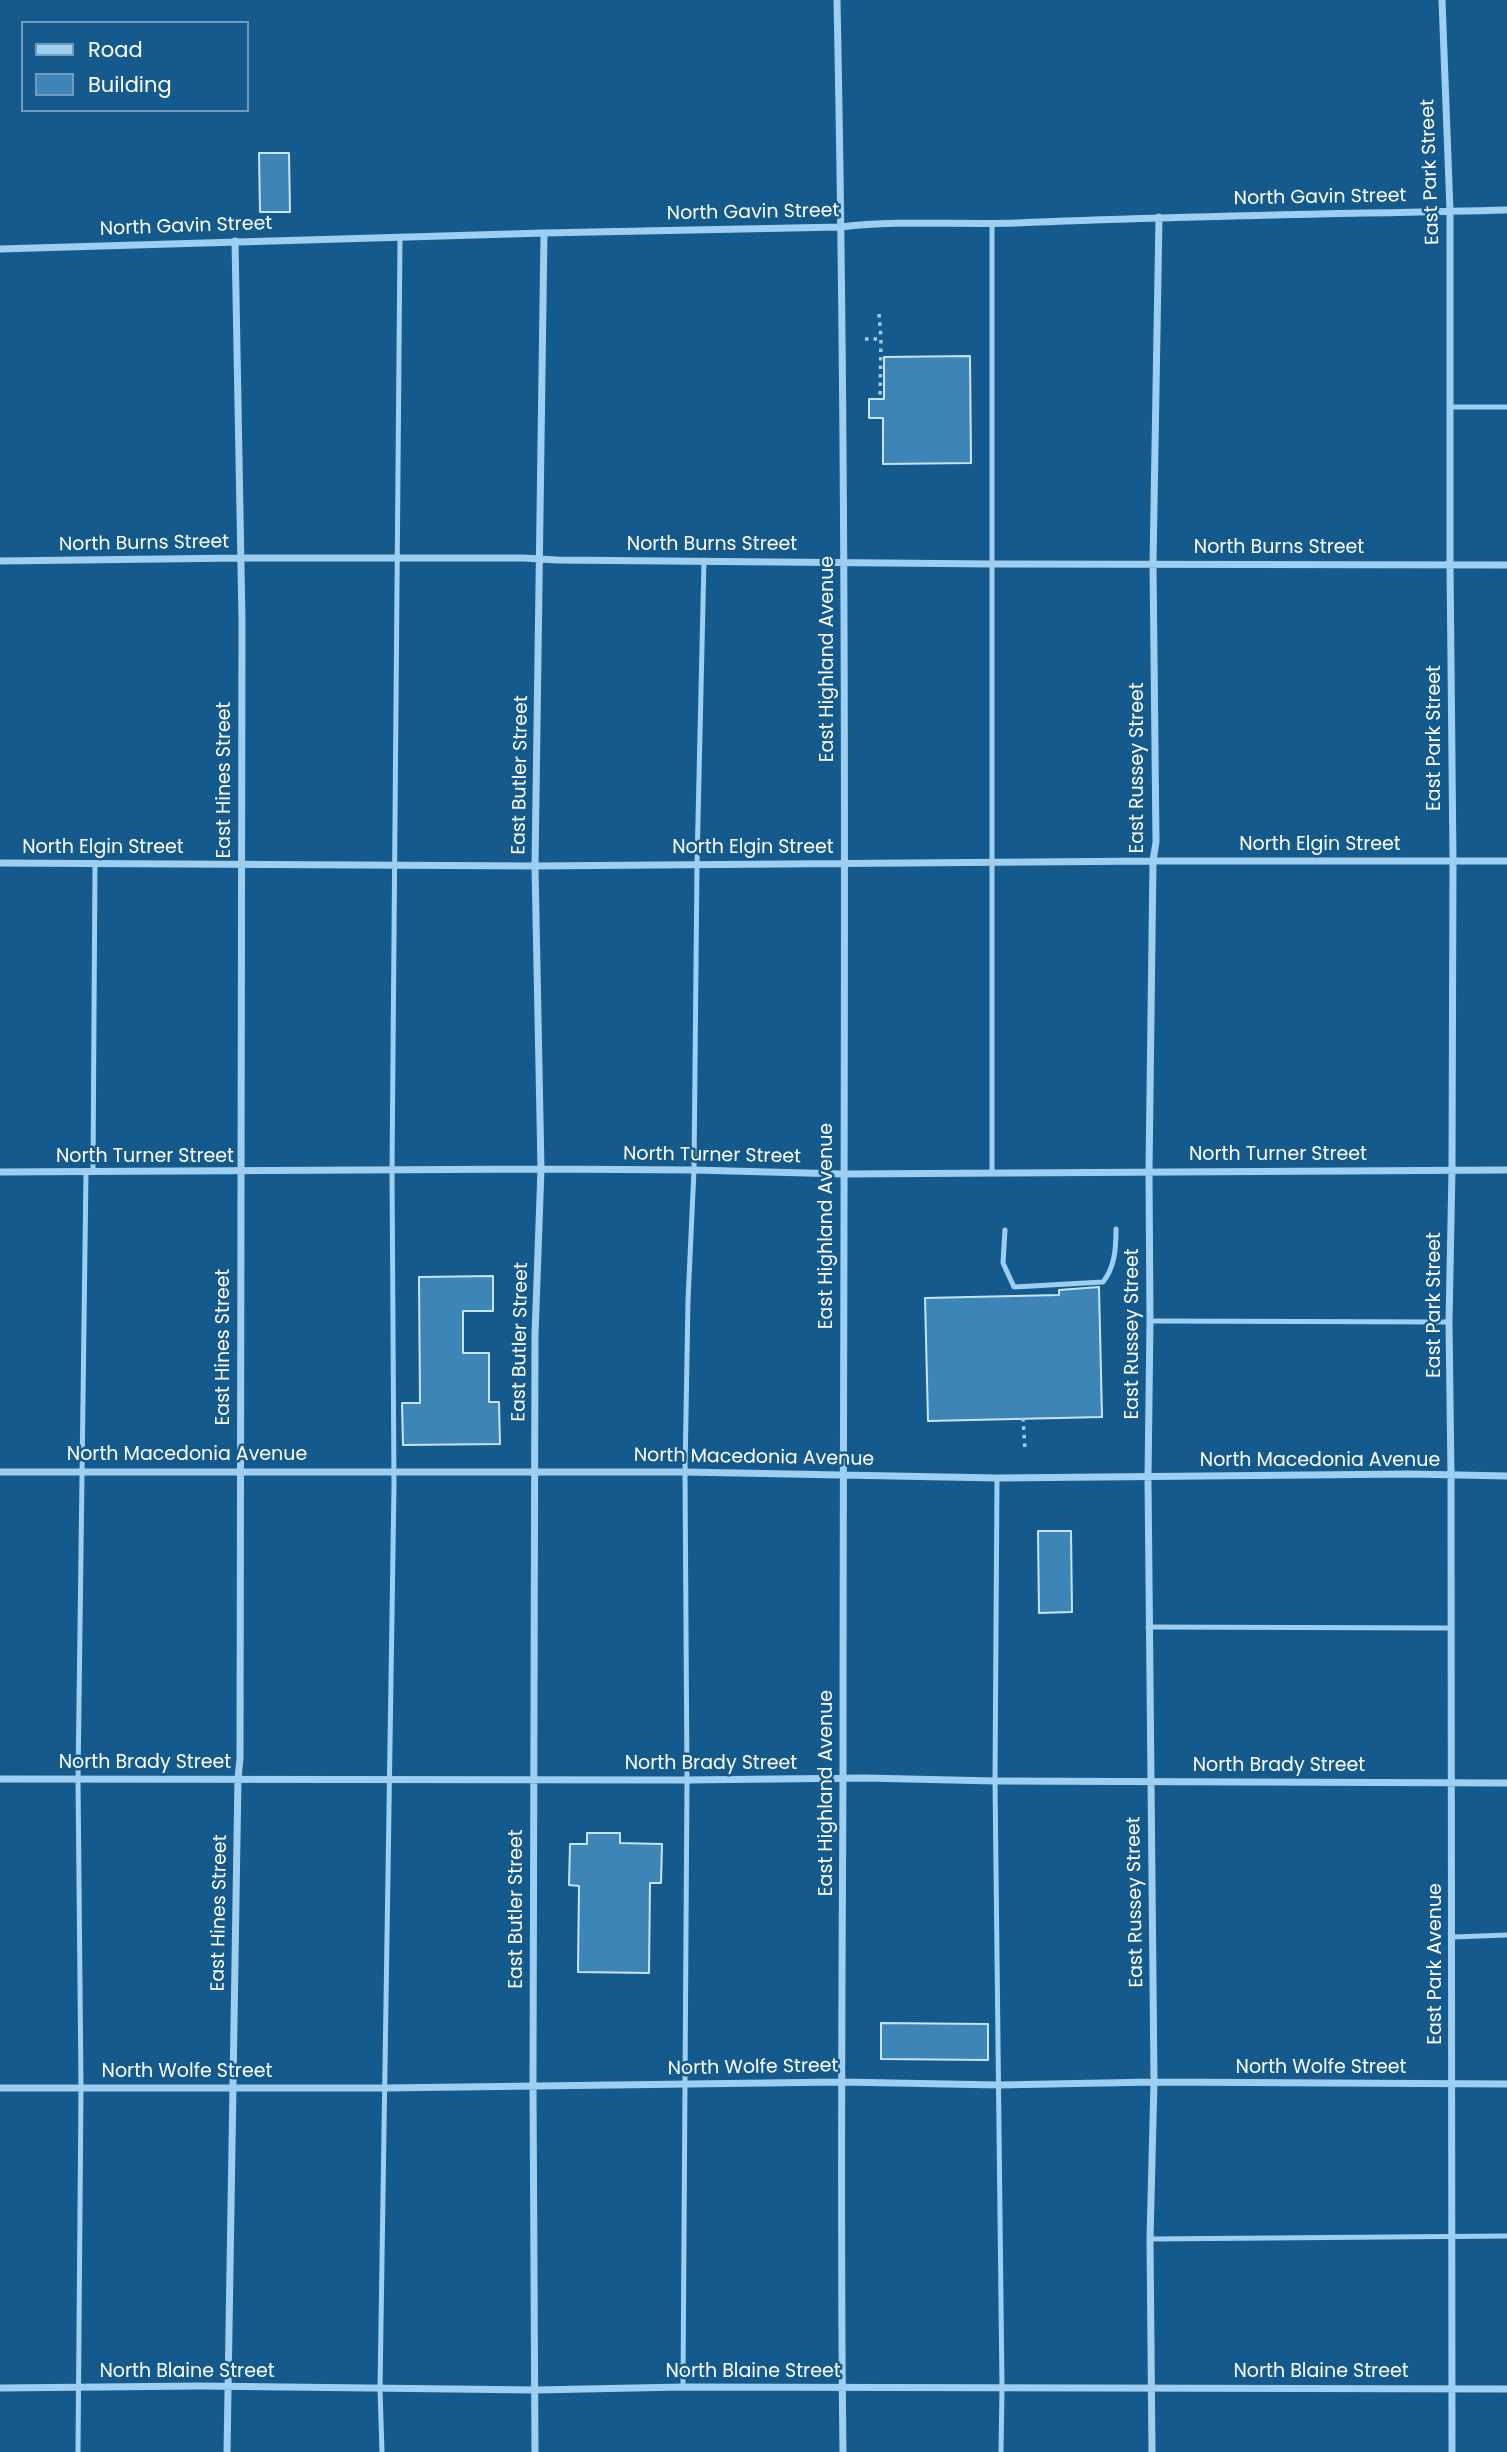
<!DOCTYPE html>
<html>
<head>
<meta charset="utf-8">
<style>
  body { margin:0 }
  #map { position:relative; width:1507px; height:2452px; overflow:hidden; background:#145a8c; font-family:Poppins,sans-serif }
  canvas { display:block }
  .legend { position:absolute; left:21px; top:21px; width:228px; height:91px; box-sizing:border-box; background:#145a8c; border:2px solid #729cba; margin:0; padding:9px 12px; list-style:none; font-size:21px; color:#fff }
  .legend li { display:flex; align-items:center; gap:14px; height:35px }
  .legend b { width:35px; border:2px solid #729cba }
</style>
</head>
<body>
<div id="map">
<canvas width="1507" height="2452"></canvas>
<ul class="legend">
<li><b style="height:9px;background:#9ecff0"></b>Road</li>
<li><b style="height:19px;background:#3d85b6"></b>Building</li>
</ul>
</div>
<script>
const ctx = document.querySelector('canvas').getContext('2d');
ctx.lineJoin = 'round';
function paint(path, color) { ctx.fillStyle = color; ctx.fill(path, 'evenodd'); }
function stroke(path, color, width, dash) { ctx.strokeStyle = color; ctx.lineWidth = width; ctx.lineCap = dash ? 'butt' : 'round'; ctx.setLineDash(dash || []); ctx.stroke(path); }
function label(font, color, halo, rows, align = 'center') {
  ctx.font = font + ' Poppins,sans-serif'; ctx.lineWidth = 5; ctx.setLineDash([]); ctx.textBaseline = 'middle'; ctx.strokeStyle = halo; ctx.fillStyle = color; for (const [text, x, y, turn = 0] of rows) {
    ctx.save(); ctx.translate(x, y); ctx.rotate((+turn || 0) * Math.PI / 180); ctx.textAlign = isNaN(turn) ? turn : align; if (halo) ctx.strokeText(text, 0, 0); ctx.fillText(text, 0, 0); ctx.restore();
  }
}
const building = new Path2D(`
  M259,153H289L290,212H260Z
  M970,356L971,463L883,464V418H869V399H884V357Z
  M493,1276V1311H463V1353H489V1402H499L500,1444L403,1445L402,1403H420L419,1277Z
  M1099,1287L1102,1417L928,1421L925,1298L1059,1295V1290Z
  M1038,1531H1071L1072,1612L1039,1613Z
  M587,1833H620V1843L662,1844L661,1883H650L649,1973L578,1972L579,1886L569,1885L570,1844H587Z
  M881,2023L988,2024V2060L881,2059Z`);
paint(building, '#3d85b6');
stroke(building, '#c4e5fb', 2);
stroke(new Path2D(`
  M879,314L881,339
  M865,339H881L880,399
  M1023,1418L1025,1450`), '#9ecff0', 3.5, [3.5, 5]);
stroke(new Path2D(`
  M1450,407H1507
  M93,1172L95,863
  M992,1172V224
  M1005,1230L1003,1263L1014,1287L1103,1282C1115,1267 1116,1248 1116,1229
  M1150,1321L1449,1322
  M997,1478L995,1781L1002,2388L1001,2452
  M1148,1627L1450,1628
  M1453,1937L1507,1935
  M1150,2239L1507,2236
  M683,2387L687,1780L685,1472L688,1300L694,1170L697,864L704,560
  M78,2452L81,2088L78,1779L86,1172
  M382,2452L380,2389L394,1486L392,1171L400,237`), '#9ecff0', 5);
stroke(new Path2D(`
  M837,0C849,591 843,1183 843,1774C842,2000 840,2226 843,2452
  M1442,0L1450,211V565L1453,860L1452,1170L1449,1322L1451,1476L1452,2452
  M0,249L544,233L841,227C899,220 959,225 1017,223C1180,216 1344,214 1507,210
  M0,561L240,558H523L557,560L993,564L1507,565
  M0,863L535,866L1153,861H1507
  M0,1172L541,1169L694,1170L843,1174L1507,1170
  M0,1472H685L997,1478L1411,1474L1507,1476
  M0,1779L687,1780L865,1778L995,1781L1507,1783
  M0,2088H385L841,2082L999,2085L1154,2082L1507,2084
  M0,2388L201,2386L536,2390L683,2387L1507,2389
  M227,2452L238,1778L240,1759L242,621L235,241
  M535,2452L533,2085L535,1335L541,1169L535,866L544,233
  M1152,2452L1150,2239L1154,2082L1148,1478L1150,1321L1149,1171L1153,861L1156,842L1153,563L1159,217`), '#9ecff0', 7);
label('19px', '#fff', '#145a8c', [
  ["East Park Street",1431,172,-92],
  ["North Gavin Street",1320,198,-1],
  ["North Gavin Street",753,213,-1],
  ["North Gavin Street",186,227,-2],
  ["North Burns Street",144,544,-1],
  ["North Burns Street",712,545],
  ["North Burns Street",1279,548],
  ["East Highland Avenue",828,659,-90],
  ["East Park Street",1435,738,-90],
  ["East Russey Street",1138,768,-90],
  ["East Butler Street",521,775,-89],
  ["East Hines Street",225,780,-90],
  ["North Elgin Street",1320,845],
  ["North Elgin Street",103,848],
  ["North Elgin Street",753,848],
  ["North Turner Street",1278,1155],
  ["North Turner Street",712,1156,1],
  ["North Turner Street",145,1157],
  ["East Highland Avenue",827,1226,-90],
  ["East Park Street",1435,1305,-90],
  ["East Russey Street",1133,1334,-90],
  ["East Butler Street",521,1342,-89],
  ["East Hines Street",224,1347,-90],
  ["North Macedonia Avenue",187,1455],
  ["North Macedonia Avenue",754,1458,1],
  ["North Macedonia Avenue",1320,1461],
  ["North Brady Street",145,1763],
  ["North Brady Street",711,1764],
  ["North Brady Street",1279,1766],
  ["East Highland Avenue",827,1793,-90],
  ["East Russey Street",1136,1902,-91],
  ["East Butler Street",517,1909,-90],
  ["East Hines Street",220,1913,-89],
  ["East Park Avenue",1436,1964,-90],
  ["North Wolfe Street",753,2068,-1],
  ["North Wolfe Street",1321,2068],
  ["North Wolfe Street",187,2072],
  ["North Blaine Street",187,2372],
  ["North Blaine Street",753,2372],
  ["North Blaine Street",1321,2372]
]);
</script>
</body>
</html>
